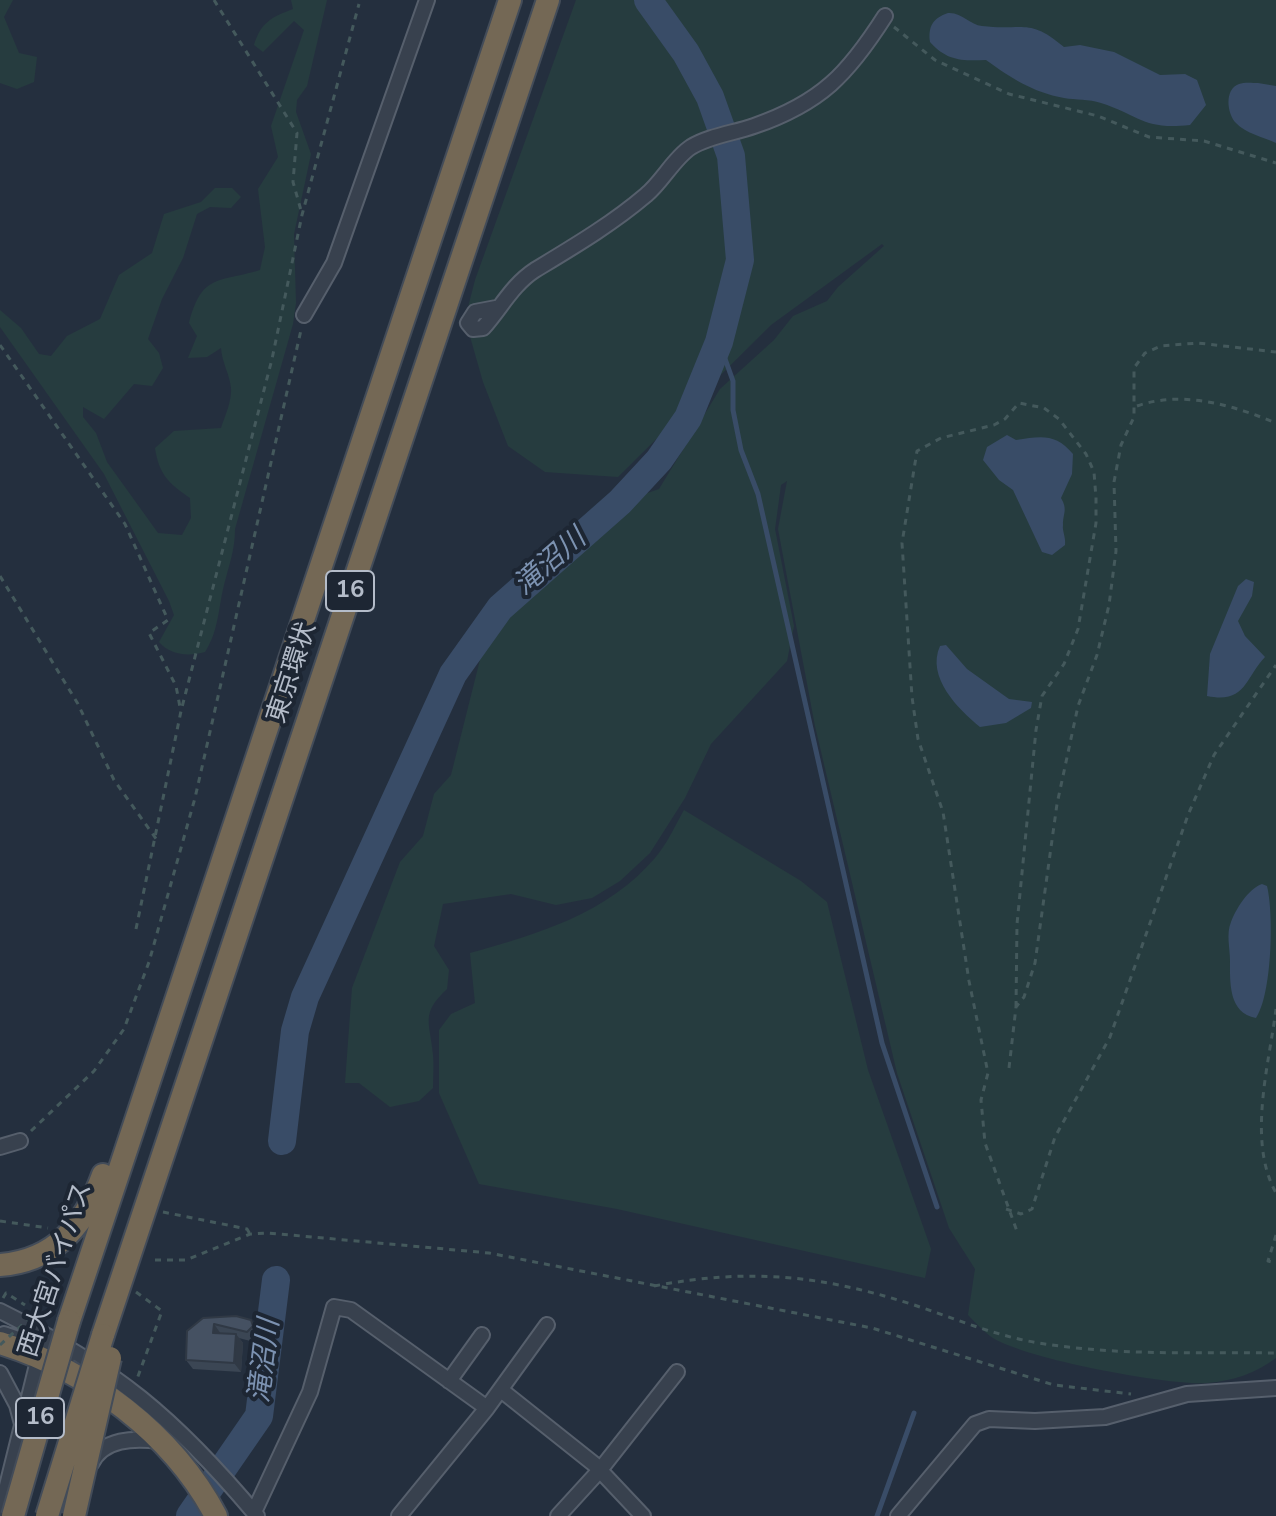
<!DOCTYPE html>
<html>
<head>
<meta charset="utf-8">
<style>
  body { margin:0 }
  canvas { display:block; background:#242f3e }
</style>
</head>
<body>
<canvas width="1276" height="1516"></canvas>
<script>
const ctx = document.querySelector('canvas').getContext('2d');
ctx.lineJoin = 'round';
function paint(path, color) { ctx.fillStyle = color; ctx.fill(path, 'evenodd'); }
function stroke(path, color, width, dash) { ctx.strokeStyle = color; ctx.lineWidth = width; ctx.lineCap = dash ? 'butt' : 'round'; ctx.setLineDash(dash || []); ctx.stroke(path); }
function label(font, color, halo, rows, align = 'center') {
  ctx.font = font + ' "Nunito Sans","Noto Sans JP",sans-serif'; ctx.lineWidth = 8; ctx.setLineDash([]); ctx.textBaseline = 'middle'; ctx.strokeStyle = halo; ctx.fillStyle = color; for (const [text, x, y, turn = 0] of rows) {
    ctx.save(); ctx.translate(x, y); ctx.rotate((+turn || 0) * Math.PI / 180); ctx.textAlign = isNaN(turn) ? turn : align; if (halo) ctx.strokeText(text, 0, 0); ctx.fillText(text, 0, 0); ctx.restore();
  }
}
paint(new Path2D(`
  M0,0H13L4,17L19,53L37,57L34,82L17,89L0,83Z
  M291,0H327L307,86L297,100L296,112L311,154L294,234L296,303L293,324L235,529C235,550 229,565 224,585C218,609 219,630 205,652C189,657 170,655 159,642L174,615L169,601L104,474L0,327V310L21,328L39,354L51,356L67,336L100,319L119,275L152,253L164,214L201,202L215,188H232L241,197L231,208L210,207L197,214L183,258L162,299L148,339L159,353L163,368L152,386L134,384L104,419L83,407V417L96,433L107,462L158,533L182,535L191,518L190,498C168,483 159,474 155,448L174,431L221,428C225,416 232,401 231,388C230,375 222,363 221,348L207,357L188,358L197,336L189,323C202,273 218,283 260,270L265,247L258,189L278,157L271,126L304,30L294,21L263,52L254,45C261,22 272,17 293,9Z
  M576,0H1276V1358C1256,1373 1233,1381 1207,1383C1170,1386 1019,1358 990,1336C982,1330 975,1322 968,1315L975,1269L949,1228L897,1073L815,726L778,529L787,481L781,485L775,529L794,626L787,661L711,744L685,798L650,853L620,881L592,898L556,905L511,894L443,904L434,946L449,970L447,989C420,1014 430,1022 433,1055C434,1065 433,1077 433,1088L419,1101L390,1107L359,1083H345L352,988L400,862L423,836L434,794L451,775L485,640L573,553L642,495L659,489L720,389L774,340L793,316L827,301L838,287L884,246L882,244L771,325L618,477L545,472L508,446L483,382L465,319L475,280Z
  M684,810L801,881L827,902L868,1070L931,1249L925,1278L617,1209L479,1184L439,1093V1030L451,1014L475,1003L470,953C538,934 607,914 655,858C667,844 675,826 684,810Z`), '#263c3f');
paint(new Path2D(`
  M948,13C962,12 970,25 982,26C1023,31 1029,17 1064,47L1080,45L1114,52L1160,75L1185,74L1197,80L1206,105L1190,125C1143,130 1141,116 1101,103C1089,99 1076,100 1064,98C1032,92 1011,78 986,60C962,61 947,61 930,42C928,26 933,18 948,13Z
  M1258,83L1276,86V143C1263,137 1245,133 1236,123C1227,114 1224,89 1239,84C1244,82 1253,83 1258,83Z
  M1007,435L1016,440C1041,436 1056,433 1073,454L1072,474L1061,498C1068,510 1063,513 1063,525C1062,531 1066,537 1065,545L1052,555L1042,552L1013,490L999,480L983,460L987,447Z
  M1246,579L1254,582L1252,596L1238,621L1245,636L1265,657C1245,678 1246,704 1207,696L1210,654L1238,586Z
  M946,645L967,669L1009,699L1032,702L1031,708L1006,723L980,727C958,709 926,677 940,646Z
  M1262,884L1267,886C1274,914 1272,995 1256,1018C1228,1013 1230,982 1230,960C1230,948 1226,934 1231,922C1236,909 1248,889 1262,884Z`), '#394c67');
stroke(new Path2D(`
  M719,342L733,381V410L741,450L758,494L882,1043L937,1207
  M877,1516L914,1413`), '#394c67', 5);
stroke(new Path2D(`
  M282,1141L295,1031L305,997L453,674L500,608L620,502L659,460L688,418L719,342L740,260L731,156L710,97L686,53L648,0
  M190,1516L259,1416L276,1280`), '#394c67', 28);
const minor = new Path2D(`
  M496,308L475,312L468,323L473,329L483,328C501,308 512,285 535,270C573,247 612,224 646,195C662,182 674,158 691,147C709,136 734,133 754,126C821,103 848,74 885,16
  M304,315L334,263L427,0
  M0,1147L20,1141
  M0,1311C115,1368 175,1418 257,1516
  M4,1334L68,1356
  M0,1373L17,1405L22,1424
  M449,1381L482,1335
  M501,1390L594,1464L643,1516
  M91,1464C103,1438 134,1438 160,1441
  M254,1512L310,1392L334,1307L351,1310L487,1408
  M0,1514L39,1357
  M399,1516L487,1408L547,1325
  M558,1516L600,1470L677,1372
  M898,1516L975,1424L989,1419L1035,1421L1105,1417L1187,1394L1276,1388`);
const highway = new Path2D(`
  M0,1265C55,1261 85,1225 103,1175
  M69,1321L510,0
  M103,1335L548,0
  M0,1343C88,1370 173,1434 216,1516`);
stroke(minor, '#565f6c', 18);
stroke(highway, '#434c59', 26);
stroke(new Path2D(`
  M214,0L297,133L293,182L302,214
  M894,27L935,60L1009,94L1098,116L1149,137L1204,141L1276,163
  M0,345L125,524L168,620L149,633L176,686L180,707
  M1137,406C1183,390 1232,405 1276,423
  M0,576L78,704L114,780L157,840
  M136,929L181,711L272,359L302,215L359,4
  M1016,1007L1017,924L1036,730L1042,696L1064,664L1078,629L1096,523V498L1094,472L1086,454L1059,419L1044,408L1019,403L1005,419L994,425L941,438L917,451L902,543L912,697L918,739L943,812L969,981L988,1073L981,1100L985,1143L1018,1234
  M1276,1009C1269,1065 1247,1141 1276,1193
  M1009,1068L1016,1007L1024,997L1035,963L1057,804L1078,706L1097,655L1109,605L1116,551L1114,482L1121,445L1134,417V368L1145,353L1161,346L1198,343L1276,352
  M31,1131L94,1071L124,1029L149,962L195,798L301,330
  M1006,1209L1021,1214L1032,1209L1055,1137L1110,1037L1188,815L1214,755L1276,665
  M163,1212L247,1229L250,1234
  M0,1221L48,1228
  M1276,1235L1268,1261L1276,1263
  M155,1260H186L250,1234L268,1233L489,1253L872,1328L1054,1385L1131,1394
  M654,1286C749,1268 820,1275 911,1304C954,1318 995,1336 1039,1343C1117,1356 1198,1352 1276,1353
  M136,1292L162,1311L137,1379
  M3,1298L6,1293L25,1305`), '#44595c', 3, [6, 6]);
stroke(minor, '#38414e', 14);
stroke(highway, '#746855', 22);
const highwayBridge = new Path2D(`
  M13,1516L69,1321
  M47,1516L103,1335
  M74,1516L110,1358`);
stroke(highwayBridge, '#434c59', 26, []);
stroke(new Path2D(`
  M0,1345L32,1316`), '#44595c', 3, [6, 6]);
stroke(highwayBridge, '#746855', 22);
paint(new Path2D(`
  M236,1316L257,1329L260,1336L254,1342L239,1338L243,1343L241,1372L193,1369L186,1360L187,1331Z`), '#3b4654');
paint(new Path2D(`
  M214,1324L221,1334L213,1333Z
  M236,1334L243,1343L241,1372L234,1363Z`), '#303945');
const building = new Path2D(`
  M236,1316L251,1320L253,1326L247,1332L214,1324L213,1333L236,1334L234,1363L186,1360L187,1331L203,1318Z`);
paint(building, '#455162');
stroke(building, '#303945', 2);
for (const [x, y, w] of [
  [350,591,48],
  [40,1418,48]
]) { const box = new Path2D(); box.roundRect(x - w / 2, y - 20, w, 40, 6); ctx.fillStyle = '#1d2633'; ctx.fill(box); stroke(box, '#b4bcc9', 2); }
label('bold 24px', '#b4bcc9', null, [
  ["16",350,591],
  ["16",40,1418]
]);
label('26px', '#b4bcc9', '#1d2633', [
  ["東京環状",293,673,-72],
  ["西大宮バイパス",57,1270,-72]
]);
label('italic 28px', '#7c92b1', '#1d2633', [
  ["滝沼川",551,563,-41],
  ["滝沼川",266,1361,-83]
]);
</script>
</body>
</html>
